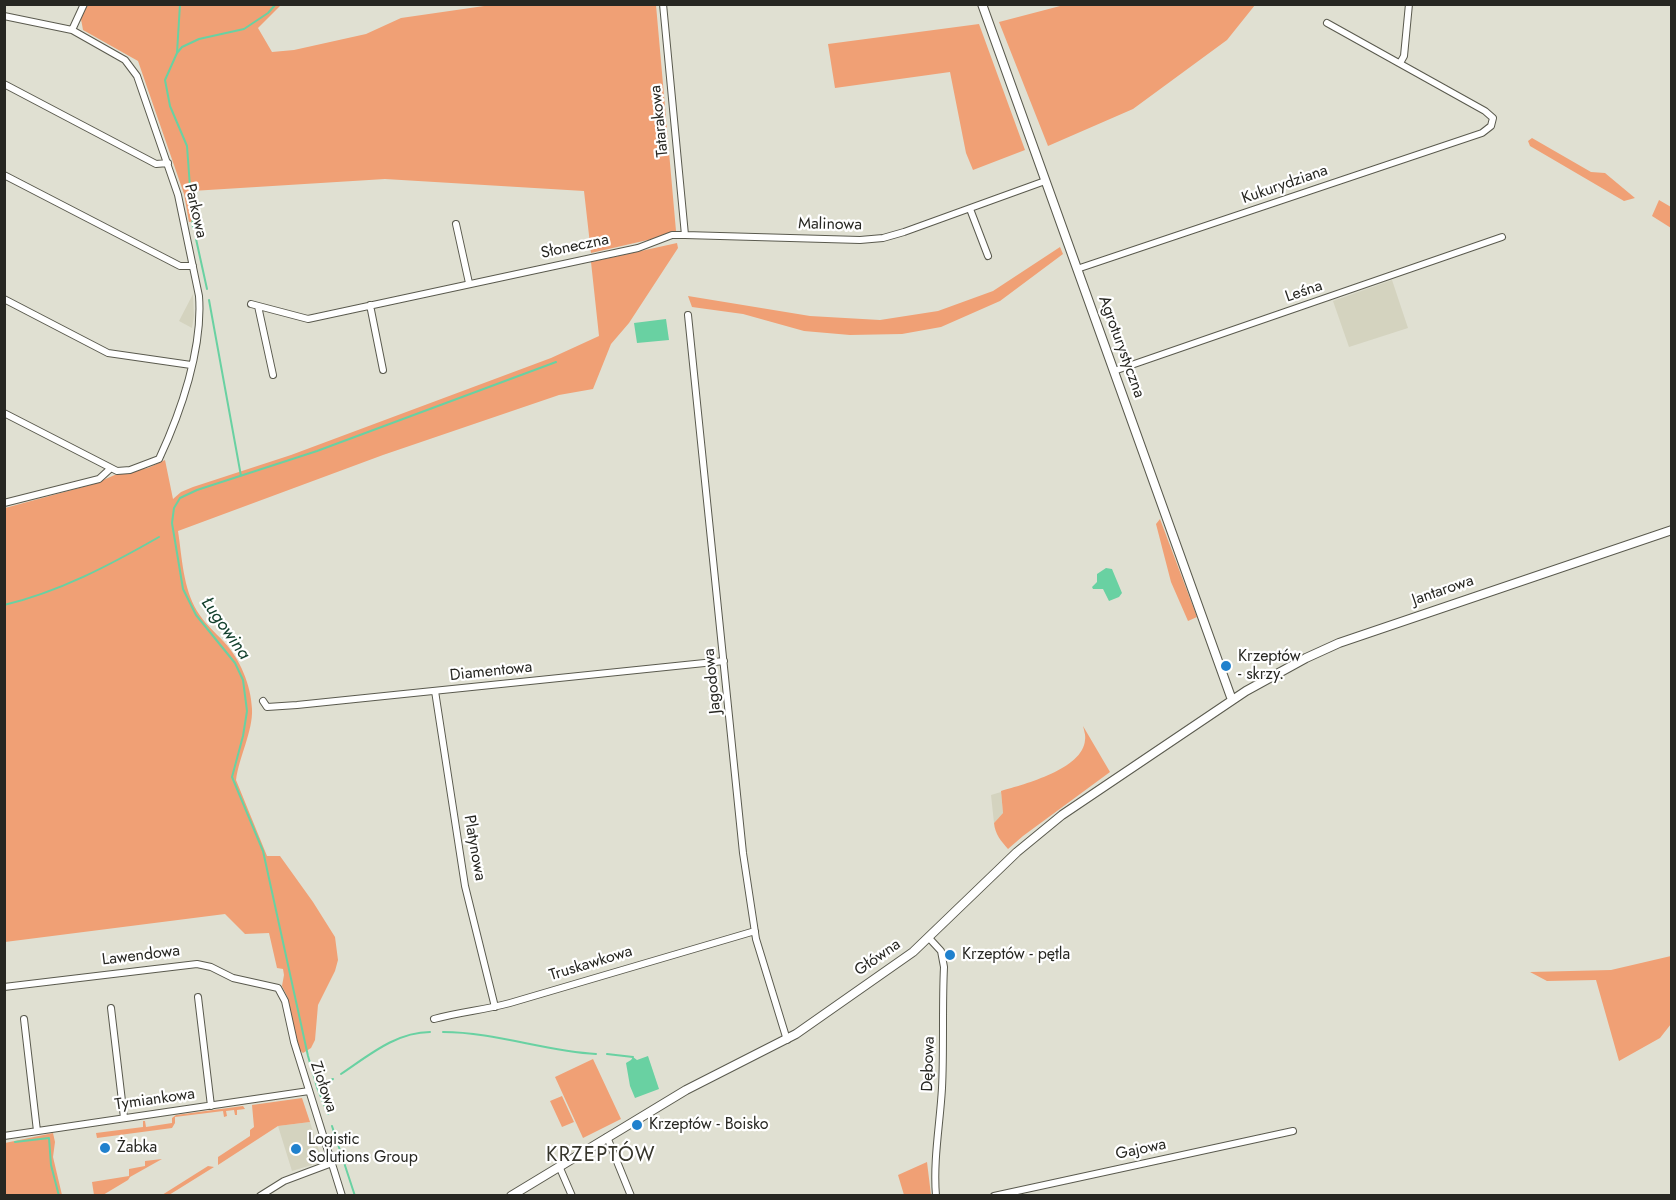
<!DOCTYPE html>
<html>
<head>
<meta charset="utf-8">
<style>
  body { margin:0 }
  #map { position:relative; width:1676px; height:1200px; overflow:hidden; background:#e0e0d2; font-family:Jost,sans-serif }
  canvas { display:block }
  .frame { position:absolute; inset:0; border:6px solid #272722; pointer-events:none }
</style>
</head>
<body>
<div id="map">
<canvas width="1676" height="1200"></canvas>
<div class="frame"></div>
</div>
<script>
const ctx = document.querySelector('canvas').getContext('2d');
ctx.lineJoin = 'round';
function paint(path, color) { ctx.fillStyle = color; ctx.fill(path, 'evenodd'); }
function stroke(path, color, width, dash) { ctx.strokeStyle = color; ctx.lineWidth = width; ctx.lineCap = dash ? 'butt' : 'round'; ctx.setLineDash(dash || []); ctx.stroke(path); }
function label(font, color, halo, rows, align = 'center') {
  ctx.font = font + ' Jost,sans-serif'; ctx.lineWidth = 4.5; ctx.setLineDash([]); ctx.textBaseline = 'middle'; ctx.strokeStyle = halo; ctx.fillStyle = color; for (const [text, x, y, turn = 0] of rows) {
    ctx.save(); ctx.translate(x, y); ctx.rotate((+turn || 0) * Math.PI / 180); ctx.textAlign = isNaN(turn) ? turn : align; if (halo) ctx.strokeText(text, 0, 0); ctx.fillText(text, 0, 0); ctx.restore();
  }
}
paint(new Path2D(`
  M1392,280L1408,328L1349,347L1333,301Z
  M193,294L194,316L192,328L179,321Z
  M1001,792L1003,813L994,823L991,795Z
  M310,1122L320,1154L315,1164L292,1171L278,1126Z`), '#d4d3bf');
paint(new Path2D(`
  M87,5H281L258,28L272,52L294,50L366,34L401,18L491,5H656L676,231L652,239L591,253L584,191L385,179L192,191L196,198L199,221L189,222L184,194L138,61L83,30L81,19Z
  M1064,5V4L1255,5L1227,40L1133,109L1048,146L999,22Z
  M979,24L1025,150L973,170L966,153L950,72L835,88L828,44Z
  M1532,138L1591,172L1605,173L1635,198L1624,201L1530,146L1528,141Z
  M1659,200L1671,207V228L1652,216Z
  M677,243L678,248L629,323L611,344L593,389L559,395L383,455L178,531C182,557 183,588 197,611C204,623 215,632 224,642C240,659 251,685 252,709C253,731 239,757 236,780L267,856H280L313,902L335,937L338,960L335,971L318,1005L315,1040L311,1048L303,1053L298,1048L288,998L282,986L284,975L283,969L277,968L269,933L245,934L225,914L5,942V508L94,484L117,474L148,468L165,460L173,499L181,492L193,487L291,455L551,358L599,336L591,262Z
  M1060,247L1063,254L1000,301L941,327L902,334L850,335L804,331L743,314L692,307L688,296L810,316L880,320L938,311L993,291Z
  M1160,519L1197,617L1188,621L1171,582L1156,524Z
  M1083,726L1110,772L1023,836L1008,849C1001,841 995,834 994,823L1003,813L1001,791C1025,784 1083,769 1085,740C1086,736 1084,730 1083,726Z
  M1671,956V1024L1660,1038L1619,1061L1596,980L1547,981L1530,972L1611,970Z
  M593,1059L621,1119L583,1138L555,1077Z
  M562,1096L574,1122L562,1127L550,1101Z
  M302,1098L310,1122L278,1126L218,1165V1157L250,1136V1130L254,1127L252,1105Z
  M243,1106L245,1109L237,1110V1115H235L234,1110L226,1111L227,1116L224,1117L223,1111L175,1117V1123L172,1128L97,1138L96,1133L143,1127V1121H145L146,1127L172,1123V1118L176,1115Z
  M53,1133L55,1142L53,1157L62,1195H5V1143Z
  M162,1159L130,1177L128,1180L103,1195H94L92,1182L129,1176V1169L145,1166V1161Z
  M927,1162L931,1195H904L898,1175Z
  M208,1166L214,1167L169,1195H162Z`), '#f0a075');
paint(new Path2D(`
  M666,319L669,340L637,343L634,323Z
  M1106,568L1112,569L1122,593L1119,597L1109,601L1103,589H1093L1092,587L1097,582V574Z
  M648,1056L659,1089L635,1098L630,1086L626,1063L631,1060L633,1057L637,1060Z`), '#69d1a2');
stroke(new Path2D(`
  M177,53L180,4
  M193,228L187,146L170,106L165,80L177,53L182,47L199,39L244,29L268,13L276,4
  M196,239L207,289
  M209,300L241,476
  M4,605C59,592 110,565 159,537
  M443,1032C494,1032 545,1051 596,1054
  M607,1054L633,1057
  M341,1074C368,1056 396,1032 430,1032
  M317,1087L333,1079
  M328,1114L317,1087L308,1056L263,851L232,777L243,736L247,711L243,680L235,663L196,615L183,589L172,523L174,508L180,498L197,490L317,451L556,362
  M332,1126L355,1196
  M15,1142L49,1138L51,1165L59,1196`), '#69d1a2', 2);
const minor = new Path2D(`
  M663,4L685,235
  M4,16L72,30L125,60L137,76L178,195L199,296C203,348 181,412 159,459L130,470L117,471L4,413
  M72,30L84,4
  M1400,63L1404,56L1409,4
  M4,84L156,164L168,163
  M4,175L180,266H193
  M970,209L988,256
  M456,224L469,283
  M1077,269L1482,133L1491,126L1493,118L1485,111L1327,23
  M4,299L108,353L191,365
  M251,304L308,319L638,248L672,235H685L860,240L883,238L904,232L1045,181
  M370,305L383,370
  M258,306L273,375
  M688,315L743,853L756,939L787,1040
  M1114,371L1502,237
  M4,503L99,479L111,468
  M435,691L465,886L495,1007
  M263,701L267,707L297,705L724,661
  M929,938L941,951L944,967C942,1007 944,1048 942,1088C940,1124 933,1160 936,1196
  M4,987L197,964L211,967L233,978L278,988L285,1001L294,1042L342,1196
  M198,997L211,1106
  M111,1008L124,1118
  M24,1019L37,1131
  M434,1019C459,1012 485,1010 510,1003L755,931
  M4,1136L309,1091
  M607,1137L631,1196
  M559,1166L572,1196
  M260,1196L284,1181L332,1163
  M994,1196L1293,1131`);
const tertiary = new Path2D(`
  M982,4L1232,700
  M511,1196L686,1090L796,1034L913,952L1017,852L1062,815L1246,691L1306,658L1339,643L1672,530`);
stroke(minor, '#5a5a4e', 8);
stroke(tertiary, '#5a5a4e', 10);
stroke(minor, '#fff', 6);
stroke(tertiary, '#fff', 8);
for (const [x, y, r, color] of [
  [1226,666,6,"#2081cd"],
  [950,955,6,"#2081cd"],
  [637,1125,6,"#2081cd"],
  [105,1148,6,"#2081cd"],
  [296,1149,6,"#2081cd"]
]) { const dot = new Path2D(); dot.arc(x, y, r, 0, 2 * Math.PI); ctx.fillStyle = color; ctx.fill(dot); stroke(dot, '#fff', 2); }
label('16px', '#272722', '#fff', [
  ["Tatarakowa",660,121,-96],
  ["Kukurydziana",1285,185,-19],
  ["Parkowa",195,211,77],
  ["Malinowa",830,225,1],
  ["Słoneczna",575,247,-12],
  ["Leśna",1304,292,-19],
  ["Agroturystyczna",1121,347,70],
  ["Jantarowa",1443,591,-19],
  ["Diamentowa",491,672,-6],
  ["Jagodowa",713,681,-96],
  ["Platynowa",474,848,80],
  ["Lawendowa",141,956,-7],
  ["Główna",878,958,-35],
  ["Truskawkowa",591,964,-17],
  ["Dębowa",929,1064,-88],
  ["Ziołowa",323,1087,71],
  ["Tymiankowa",155,1100,-8],
  ["Gajowa",1141,1150,-12]
]);
label('16px', '#272722', '#fff', [
  ["Krzeptów",1238,657],
  ["- skrzy.",1238,675],
  ["Krzeptów - pętla",962,955],
  ["Krzeptów - Boisko",649,1125],
  ["Logistic",308,1140],
  ["Solutions Group",308,1158],
  ["Żabka",117,1148]
], 'left');
label('italic 18px', '#12402d', '#fff', [
  ["Ługowina",225,629,55]
]);
ctx.letterSpacing = '1.5px';
label('20px', '#37362c', '#fff', [
  ["KRZEPTÓW",601,1156]
]);
ctx.letterSpacing = '0px';
</script>
</body>
</html>
